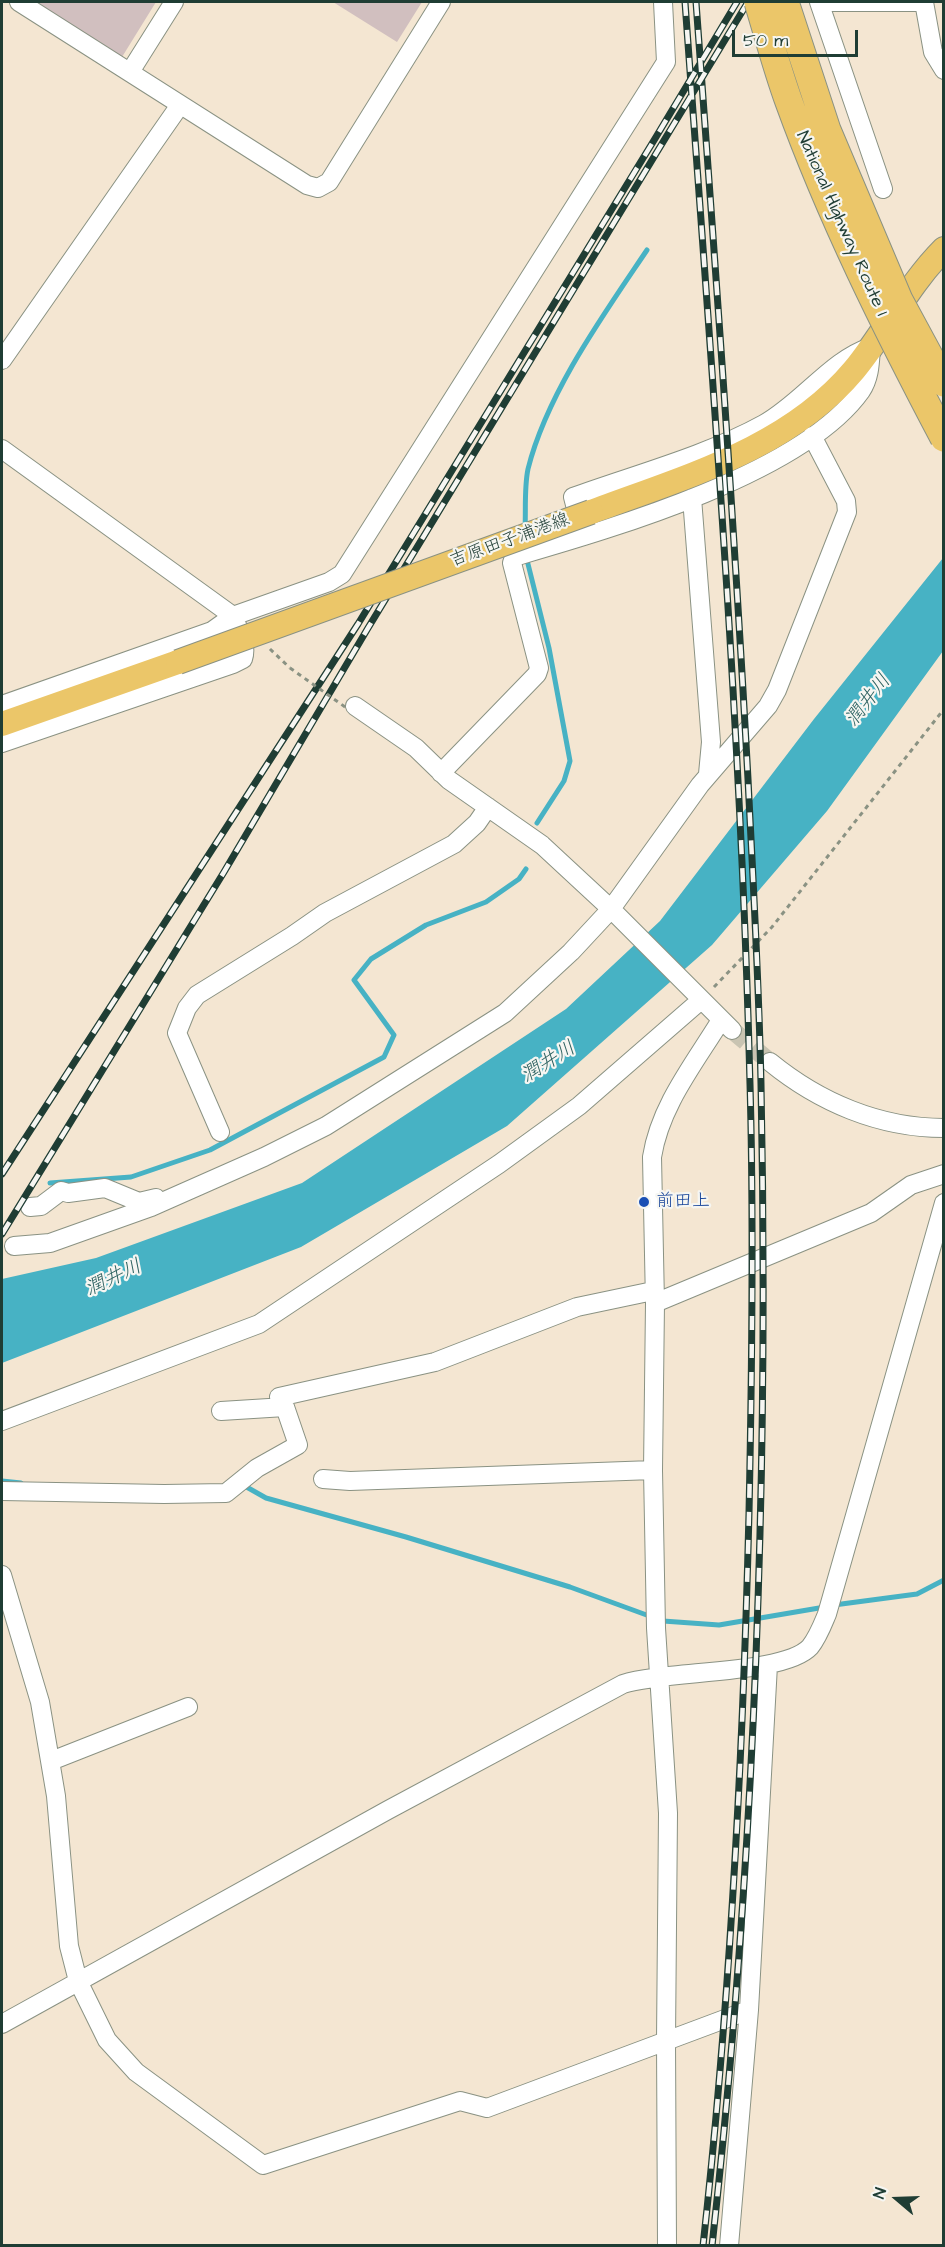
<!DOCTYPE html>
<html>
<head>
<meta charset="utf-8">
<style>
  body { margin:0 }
  #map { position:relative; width:945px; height:2247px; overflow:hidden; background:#f4e6d2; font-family:"Architects Daughter",sans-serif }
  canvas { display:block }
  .frame { position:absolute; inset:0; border:3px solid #1f3d34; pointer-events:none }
  .north { position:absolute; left:867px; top:2169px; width:60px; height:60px; -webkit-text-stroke:4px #f6f6f2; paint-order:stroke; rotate:289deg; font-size:16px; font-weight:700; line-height:24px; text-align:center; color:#1f3d34 }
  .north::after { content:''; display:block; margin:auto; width:21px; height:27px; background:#1f3d34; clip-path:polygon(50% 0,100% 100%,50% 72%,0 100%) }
  .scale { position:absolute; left:732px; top:30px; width:126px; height:27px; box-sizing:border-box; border:3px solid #1f3d34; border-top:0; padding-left:8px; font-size:18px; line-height:21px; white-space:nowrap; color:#1f3d34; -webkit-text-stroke:4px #f6f6f2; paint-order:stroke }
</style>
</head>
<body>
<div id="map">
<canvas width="945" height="2247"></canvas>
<div class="frame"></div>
<div class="north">N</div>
<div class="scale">50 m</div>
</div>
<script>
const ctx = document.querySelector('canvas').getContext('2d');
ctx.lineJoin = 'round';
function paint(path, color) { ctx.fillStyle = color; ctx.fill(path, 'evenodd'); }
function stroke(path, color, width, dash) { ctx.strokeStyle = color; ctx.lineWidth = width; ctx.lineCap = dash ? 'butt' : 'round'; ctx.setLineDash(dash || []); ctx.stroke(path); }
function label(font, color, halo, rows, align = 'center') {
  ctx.font = font + ' "Architects Daughter","Klee One",sans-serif'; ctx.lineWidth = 4.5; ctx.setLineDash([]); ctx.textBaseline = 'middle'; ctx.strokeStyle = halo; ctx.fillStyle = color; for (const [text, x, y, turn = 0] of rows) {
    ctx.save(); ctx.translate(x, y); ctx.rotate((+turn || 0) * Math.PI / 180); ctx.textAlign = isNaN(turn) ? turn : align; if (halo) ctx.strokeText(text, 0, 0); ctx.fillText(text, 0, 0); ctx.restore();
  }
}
paint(new Path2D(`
  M30,2H156L122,57Z
  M333,2H422L397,42Z`), '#d1bfbf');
paint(new Path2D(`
  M943,558V651L827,811L712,945L507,1126L301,1247L2,1363V1279L96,1258L302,1183L566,1009L660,921L814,719Z`), '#47b2c4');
stroke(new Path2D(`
  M525,529C526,510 524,488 528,469C547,393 604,314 647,250
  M526,556L549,648L570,761L564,781L537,823
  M50,1183L131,1177L210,1150L384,1057L394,1035L354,980L371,959L426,925L486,902L519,879L526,869
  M2,1481L21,1483
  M243,1485L266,1498L406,1537L570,1587L663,1621L719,1625L825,1607
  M834,1605L917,1594L944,1580`), '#47b2c4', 5);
stroke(new Path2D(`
  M732,1030L770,1062`), '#c9c4b2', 18, [18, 9]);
const minor = new Path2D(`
  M19,2L307,185L318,188L329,182L441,2
  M924,2L933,52L944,70
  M130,72L174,2
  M883,189L819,2H924
  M2,360L180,105
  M2,449L233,616C238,629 248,644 243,659L233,664L2,743
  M692,498L711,742L708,774
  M2,705L212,631L233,616L329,582L342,574L666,62L663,2
  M355,706L416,748L449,780L542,845L611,909L732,1030
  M441,773L537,674L539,668L512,563L514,557C610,529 802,474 861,391C870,378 870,362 871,347C832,359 802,403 764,424C708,455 634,475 573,497L583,536
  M770,1062C819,1102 879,1128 944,1128
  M220,1132L177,1033L187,1008L197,995L292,936L325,913L454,844L477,823L488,807
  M30,1207L41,1206L61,1191L68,1193L105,1188L139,1202L156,1198
  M14,1246L50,1243L151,1207L264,1157L326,1126L505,1013L571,952L611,909L700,785L768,706L777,690L847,512L846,501L812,436
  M655,1303L871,1213L911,1185L944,1174
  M221,1411L285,1407L279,1397L435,1362L577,1307L653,1291
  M2,1421L259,1324L499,1164L579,1106L701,1000
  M323,1479L350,1481L653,1470
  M2,1491L164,1494L226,1493L257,1468L298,1445L285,1407
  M2,1575L40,1702L56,1796L69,1946L78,1981L107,2040L136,2072L263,2165L460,2101L487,2108L749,2010
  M51,1761L188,1707
  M2,2024L388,1810L623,1684C666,1670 784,1675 810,1647C818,1637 822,1626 827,1614L944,1203
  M667,2246L666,2040L668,1813L656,1628L653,1470L655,1303L652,1157C660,1106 694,1064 721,1020
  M729,2246L749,2010L768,1665`);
const major = new Path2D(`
  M591,512C684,477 788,449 854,370C886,331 908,285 944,249
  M2,724L178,662`);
stroke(minor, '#8a9283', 20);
stroke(major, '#8a9283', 26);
stroke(new Path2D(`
  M270,649L290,668
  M714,987L772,927L944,709`), '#8a9283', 3, [4.5, 4.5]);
stroke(minor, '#fff', 18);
stroke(major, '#ebc669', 24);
const rail = new Path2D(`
  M685,2C711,362 741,723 750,1084C754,1227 752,1370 749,1513C743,1758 730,2002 703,2246
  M696,2C715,261 734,520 748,779C753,881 759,982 761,1084C769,1471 755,1860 712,2246
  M2,1174L358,624L656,137L737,2
  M2,1234L224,872L368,628L748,2`);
stroke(rail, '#1f3d34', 7);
stroke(rail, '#f6f6f2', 4.5, [14]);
const majorBridge = new Path2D(`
  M178,662L591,512`);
const highwayBridge = new Path2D(`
  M758,2C768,35 777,69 789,102C831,218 886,328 944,438
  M785,2L827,130L899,300L944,383`);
stroke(majorBridge, '#8a9283', 26, []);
stroke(highwayBridge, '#8a9283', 29, []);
stroke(new Path2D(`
  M290,668L348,709`), '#8a9283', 3, [4.5, 4.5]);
stroke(majorBridge, '#ebc669', 24);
stroke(highwayBridge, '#ebc669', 27);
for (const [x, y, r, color] of [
  [644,1202,6,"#1a4fb4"]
]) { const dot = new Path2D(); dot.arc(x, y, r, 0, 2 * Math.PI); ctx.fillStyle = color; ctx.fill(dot); stroke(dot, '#f6f6f2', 2); }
label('18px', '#1f3d34', '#f6f6f2', [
  ["National Highway Route 1",841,224,66],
  ["吉原田子浦港線",510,541,-20]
]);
label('18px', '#164399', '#f6f6f2', [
  ["前田上",656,1202]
], 'left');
label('italic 20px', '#2b605f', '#f6f6f2', [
  ["潤井川",869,701,-52],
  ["潤井川",549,1063,-32],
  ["潤井川",114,1279,-25]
]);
</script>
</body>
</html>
